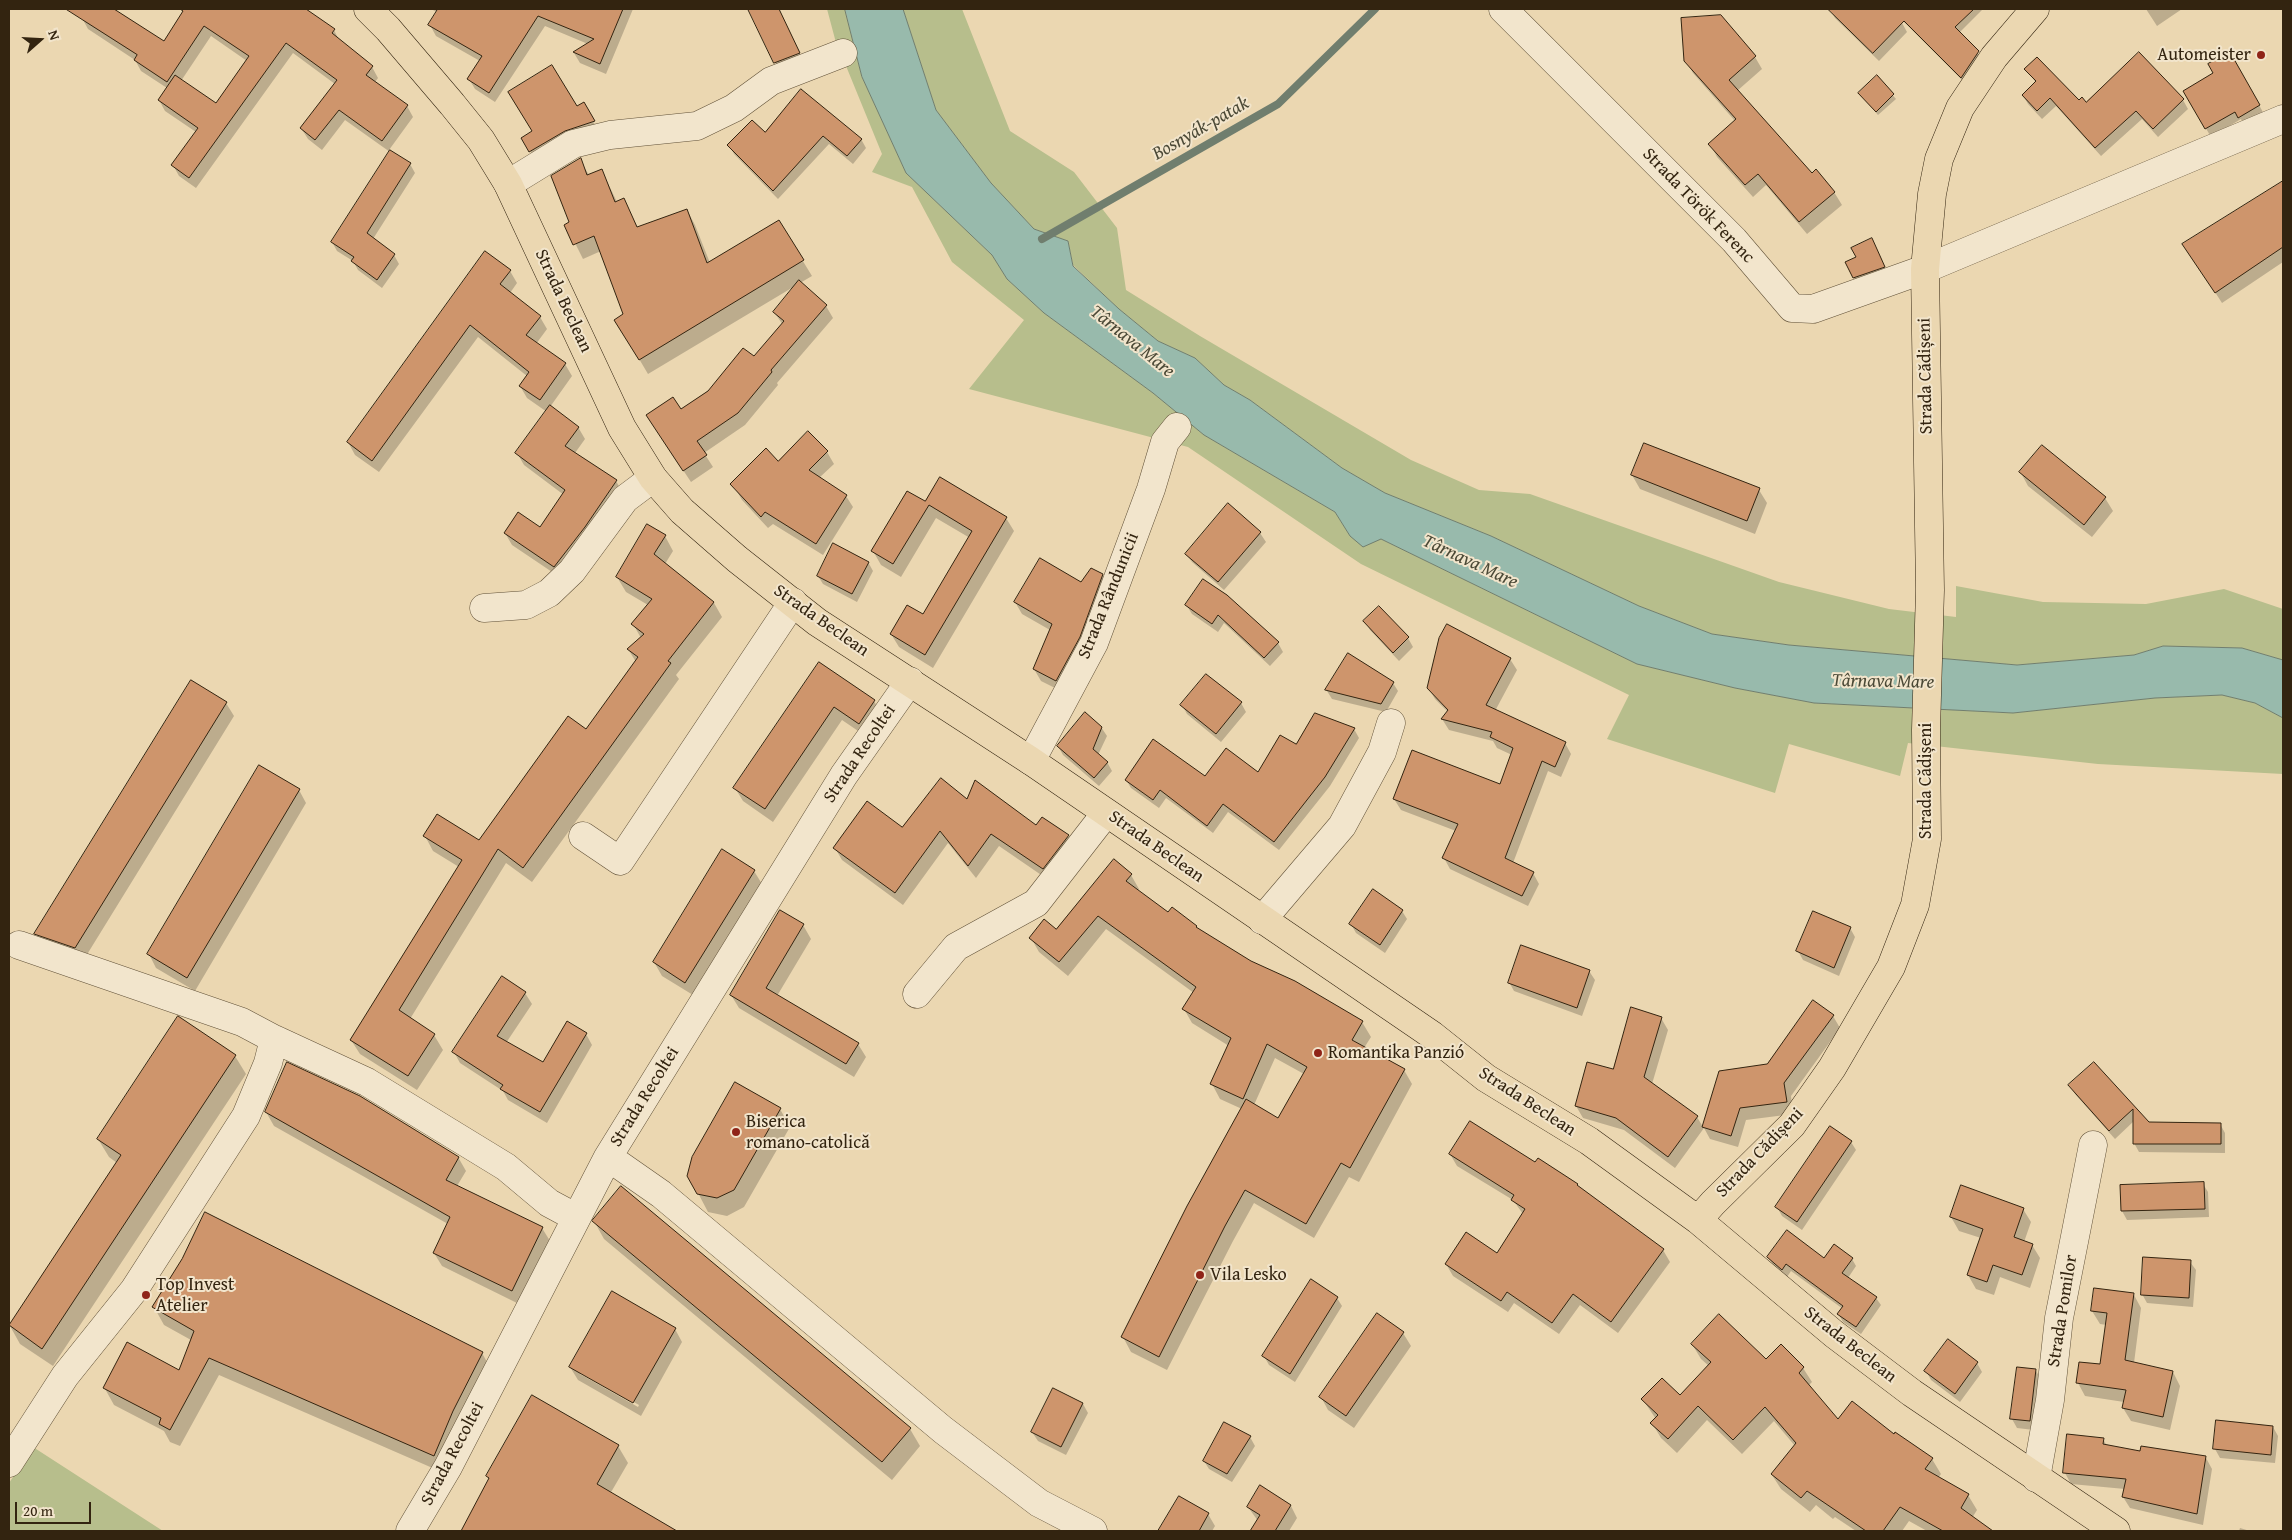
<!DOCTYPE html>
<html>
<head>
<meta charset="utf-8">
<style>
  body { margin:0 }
  #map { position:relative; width:2292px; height:1540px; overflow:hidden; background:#ebd7b1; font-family:"Gentium Book Plus",serif }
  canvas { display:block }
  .frame { position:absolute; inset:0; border:10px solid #332410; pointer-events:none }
  .north { position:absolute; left:15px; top:15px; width:50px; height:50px; -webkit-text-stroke:4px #f2e5cc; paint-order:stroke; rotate:71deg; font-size:14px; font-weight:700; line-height:20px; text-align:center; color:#332410 }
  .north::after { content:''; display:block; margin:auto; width:18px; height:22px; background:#332410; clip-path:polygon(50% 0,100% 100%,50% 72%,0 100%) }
  .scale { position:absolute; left:15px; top:1502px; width:76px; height:22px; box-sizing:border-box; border:2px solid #332410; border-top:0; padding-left:6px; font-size:15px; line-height:18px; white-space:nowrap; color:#332410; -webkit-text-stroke:4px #f2e5cc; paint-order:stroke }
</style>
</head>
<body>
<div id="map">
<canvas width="2292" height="1540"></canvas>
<div class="frame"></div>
<div class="north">N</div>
<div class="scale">20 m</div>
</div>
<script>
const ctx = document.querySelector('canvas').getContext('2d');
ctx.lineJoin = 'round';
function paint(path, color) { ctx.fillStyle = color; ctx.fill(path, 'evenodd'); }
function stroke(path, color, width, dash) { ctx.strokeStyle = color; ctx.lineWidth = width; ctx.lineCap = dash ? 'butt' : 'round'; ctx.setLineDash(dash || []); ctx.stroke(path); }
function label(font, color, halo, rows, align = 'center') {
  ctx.font = font + ' "Gentium Book Plus",serif'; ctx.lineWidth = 4; ctx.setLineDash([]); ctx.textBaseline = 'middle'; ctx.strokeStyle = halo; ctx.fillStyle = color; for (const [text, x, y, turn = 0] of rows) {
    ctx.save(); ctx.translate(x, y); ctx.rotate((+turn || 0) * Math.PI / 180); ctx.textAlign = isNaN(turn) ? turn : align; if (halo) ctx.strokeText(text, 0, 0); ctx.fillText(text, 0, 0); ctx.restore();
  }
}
paint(new Path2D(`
  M827,9H845L862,77L906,173L992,255L1007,279L1044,313L1153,393L1204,435L1335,512L1350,536L1381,539L1637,664L1735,688L1814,703L2013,713L2155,698L2222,695L2255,703L2283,718V774L2098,764L1908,743L1900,776L1789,744L1775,793L1607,739L1629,695L1361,564L1188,447L969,389L1024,320L952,262L912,187L872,172L882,154L835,39Z
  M903,9H962L1010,131L1074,172L1117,228L1126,290L1200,336L1411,460L1479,490L1530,494L1779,582L1889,609L1956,617V586L2043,602L2146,604L2224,589L2283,609V660L2242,648L2163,646L2134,655L2017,665L1789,645L1712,634L1639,606L1491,536L1385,493L1342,468L1250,400L1224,385L1195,358L1158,341L1119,309L1073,265L1068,241L1034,229L991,183L936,110Z
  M33,1447L163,1531H9V1483Z`), '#b7be8c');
const water = new Path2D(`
  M845,9H903L936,110L991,183L1034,229L1068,241L1073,266L1119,309L1158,341L1195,358L1224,385L1250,400L1342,468L1385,493L1491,536L1639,606L1712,634L1789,645L2017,665L2134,655L2163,646L2242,648L2283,660V718L2255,703L2222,695L2155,698L2013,713L1814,703L1735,688L1637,664L1381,539L1363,547L1350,536L1335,512L1204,435L1153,393L1044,313L1007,279L992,255L906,173L862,77Z`);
paint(water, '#98baac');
stroke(water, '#707e6e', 1);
paint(new Path2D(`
  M88,9H111L164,43L187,9H304L334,30L340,42L372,67L378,78L375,82L407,106L413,117L389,150L410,164L415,173L373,239L394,255L399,264L382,288L358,270L353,261L337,251L332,242L390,152L345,120L322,150L308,139L301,128L335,84L293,53L196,188L179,176L173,165L196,132L165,111L159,100L167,88L141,71L135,60L88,29L82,18ZM211,36L247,61L216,104L181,81Z
  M431,9H633L606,74L580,63L574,53L588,44L545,26L495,102L475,89L469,79L480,61L436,36L430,25L437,12Z
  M749,9H779L804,62L780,71Z
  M1830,9H1887L1902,23L1907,32L1879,61L1835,18Z
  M1899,9H1983L1959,33L1982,59L1965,83L1900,18L1896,12Z
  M2146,9H2182L2157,26Z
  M2230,53L2264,114L2244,126L2241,119L2211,137L2184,91L2215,73Z
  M2139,54L2183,100L2188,109L2158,137L2142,119L2101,156L2056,106L2042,119L2028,104L2023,95L2036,83L2026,69L2079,102L2086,104Z
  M1755,57L1762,69L1737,91L1812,175L1834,192L1842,205L1807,234L1766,185L1753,197L1717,157L1710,144L1735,121L1693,73L1685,60Z
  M1877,77L1896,99L1878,115L1859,93Z
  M801,90L861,139L866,148L853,164L829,144L778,199L734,154L729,145L765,134Z
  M583,103L598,130L535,160L523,138Z
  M580,160L589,175L602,171L617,202L623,199L638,228L687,210L695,225L710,263L779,222L812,276L800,283L826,306L833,318L777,383L778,385L745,425L704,453L713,467L691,482L655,428L754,358L783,325L774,312L795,286L648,374L616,320L625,315L601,251L583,259L566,225L571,223Z
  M2283,182V262L2222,303L2184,244Z
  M1876,248L1889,276L1859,286L1854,278Z
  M510,271L517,283L510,293L540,317L547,329L536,344L565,364L572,376L550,407L578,427L585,439L575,453L616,481L623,493L561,578L512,545L505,533L541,529L564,495L524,465L517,453L547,412L527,398L520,386L527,376L478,337L379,472L355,455L348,442Z
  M808,433L827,452L834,464L819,478L846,496L853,507L823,555L773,524L768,528L742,500L735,488L778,462Z
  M2042,446L2105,498L2113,511L2092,537L2028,486L2021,473Z
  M1632,475L1759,490L1767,503L1755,534L1640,489Z
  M925,503L1006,518L1014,531L933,668L899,647L891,634L923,616L970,538L936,518L901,577L881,565L873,551Z
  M1228,505L1260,533L1266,542L1224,590L1192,562L1186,554Z
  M665,536L673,551L665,564L714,603L722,617L676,675L679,679L532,882L506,863L410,1019L434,1035L443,1050L417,1090L360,1054L351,1040L459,867L433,851L425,836L479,842L586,730L636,662L628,649L641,638L633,624L648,605L626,592L617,577Z
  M868,562L873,571L857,602L823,584L818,576Z
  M1102,575L1109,587L1063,692L1041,681L1034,669L1050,630L1022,614L1015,602L1081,584Z
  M1204,581L1278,643L1283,652L1270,666L1224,623L1218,632L1192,614L1187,606Z
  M1379,608L1408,638L1413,647L1399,661L1370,630L1365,621Z
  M1348,655L1393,683L1398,691L1386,712L1332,699L1327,691Z
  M1510,659L1517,670L1495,711L1565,743L1571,754L1561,777L1548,771L1513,863L1533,873L1539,884L1528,906L1450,869L1444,858L1456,831L1401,810L1394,799L1501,785L1512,755L1497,748L1493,741L1449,730L1442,719L1448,712L1435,699L1428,687Z
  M820,664L874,701L882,715L867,737L842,720L773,822L743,801L735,788Z
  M226,703L234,716L83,961L43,947L36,934Z
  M1241,703L1246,712L1221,742L1187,714L1182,705Z
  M1101,727L1107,736L1098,755L1107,762L1112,771L1099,786L1063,755L1058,746Z
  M1354,729L1359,738L1330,786L1279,850L1228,812L1213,833L1166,798L1159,808L1131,788L1126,780L1258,774L1296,746Z
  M299,790L306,803L195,991L156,968L149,954Z
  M1037,827L1068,836L1075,849L1050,881L999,846L976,878L948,843L903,905L842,860L835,848L902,828Z
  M723,851L754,871L762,884L693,995L662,976L654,962Z
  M1131,875L1139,889L1137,891L1168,914L1196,927L1198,930L1250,962L1362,1022L1371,1037L1364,1048L1404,1070L1412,1084L1359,1182L1349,1177L1314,1238L1254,1203L1233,1241L1167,1370L1131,1352L1123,1337L1242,1109L1220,1099L1212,1084L1229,1046L1192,1023L1184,1009L1194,993L1106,929L1068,976L1039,952L1031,938L1057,931ZM1275,1058L1304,1074L1278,1119L1254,1105Z
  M1402,911L1407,919L1385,953L1356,933L1351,924Z
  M803,925L811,939L777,996L858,1044L866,1057L854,1077L739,1008L731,995Z
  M1850,928L1855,937L1839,976L1803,960L1798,951Z
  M1589,971L1595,980L1582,1016L1514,991L1509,982Z
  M525,993L532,1004L506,1043L543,1064L586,1034L592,1045L547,1123L508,1100L503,1091L460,1063L454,1052Z
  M1833,1016L1840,1028L1791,1096L1793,1114L1746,1120L1738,1147L1710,1139L1704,1128L1675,1168L1624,1130L1583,1118L1576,1106L1614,1071L1661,1018L1668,1030L1652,1084L1697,1117L1703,1127L1768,1066Z
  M235,1056L246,1074L53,1366L20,1344L10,1326L117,1163L109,1157L98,1139Z
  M2094,1064L2148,1123L2220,1124L2225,1133V1153L2139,1152L2134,1143V1121L2115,1139L2075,1094L2070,1086Z
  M780,1109L790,1127L744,1207L727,1216L708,1212L698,1193Z
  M266,1112L458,1157L466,1171L457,1186L542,1228L550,1241L519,1304L442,1266L434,1253L448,1224L274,1126Z
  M1851,1142L1856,1150L1802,1230L1782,1216L1777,1207Z
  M1450,1154L1536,1164L1579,1188L1663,1250L1670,1262L1618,1333L1580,1305L1559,1334L1514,1303L1508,1312L1453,1276L1446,1264L1497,1254L1523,1214L1513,1200L1457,1166Z
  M2203,1184L2208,1192L2209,1217L2127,1220L2122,1211Z
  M2023,1209L2031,1222L2024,1242L2032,1245L2040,1258L2030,1288L2000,1277L1994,1295L1976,1289L1968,1275L1981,1238L1959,1231L1951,1217Z
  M594,1221L910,1429L920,1446L892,1480L604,1239Z
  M1768,1257L1852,1259L1856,1266L1848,1278L1876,1298L1881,1305L1861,1334L1843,1322L1839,1315L1843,1309L1791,1271L1787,1277L1773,1265Z
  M2190,1262L2196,1270L2193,1307L2147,1303L2142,1294Z
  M2134,1295L2141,1308L2134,1363L2173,1372L2180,1386L2170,1430L2131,1421L2123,1408L2124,1402L2085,1396L2078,1383L2101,1366L2107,1325L2100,1324L2092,1311Z
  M1337,1298L1342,1306L1295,1382L1269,1365L1264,1356Z
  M154,1307L482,1353L492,1371L444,1473L219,1375L180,1446L170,1442L164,1431L114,1405L104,1387L180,1372L191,1340L164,1325Z
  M1378,1315L1403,1333L1411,1346L1354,1428L1328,1410L1321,1397Z
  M675,1329L682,1342L641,1416L578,1380L570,1367ZM580,1371L639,1405L638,1407L580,1374Z
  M1692,1344L1803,1368L1812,1382L1808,1386L1838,1421L1894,1436L1932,1459L1941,1474L1938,1478L1968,1495L1977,1510L1972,1518L1991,1531H1927L1909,1521L1902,1531H1856L1835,1517L1833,1519L1816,1505L1810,1512L1781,1489L1772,1475L1795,1446L1774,1421L1742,1454L1707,1420L1677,1453L1661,1438L1652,1423L1656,1419L1643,1400L1680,1397L1709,1366L1701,1359Z
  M1977,1363L1982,1372L1960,1402L1931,1380L1926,1371Z
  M2036,1371L2041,1379L2034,1430L2017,1428L2012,1419Z
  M1053,1390L1083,1404L1088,1413L1066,1455L1038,1441L1032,1432Z
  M533,1396L618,1446L628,1463L610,1494L675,1531H463L489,1480L487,1476Z
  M2273,1427L2278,1436L2275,1463L2220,1458L2215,1449Z
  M2068,1436L2103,1439L2107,1446L2141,1452L2206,1458L2212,1469L2203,1525L2130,1508L2123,1497L2125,1489L2071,1484L2065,1473Z
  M1250,1437L1255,1446L1232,1482L1209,1469L1204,1461Z
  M1261,1487L1291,1506L1297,1518L1289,1531H1251L1258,1521L1248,1507Z
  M1179,1497L1208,1514L1215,1526L1212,1531H1163L1161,1528Z
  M2240,1528L2250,1531H2239Z`), '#0003');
stroke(new Path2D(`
  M1042,239L1278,104L1375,9`), '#707e6e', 8);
const building = new Path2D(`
  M66,9H114L164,41L183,11L180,9H306L335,29L332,33L373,66L366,75L408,105L382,141L339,110L315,140L300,128L337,80L286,43L189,178L171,165L198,128L158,100L175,75L216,103L249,56L204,26L167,82L134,60L137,55Z
  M438,9H623L600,64L573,52L594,39L538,16L489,93L467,79L482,56L428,25Z
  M748,9H779L800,53L774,63Z
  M1828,9H1974L1955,27L1979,51L1961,78L1904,21L1873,53Z
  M1721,15L1756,56L1729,80L1812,173L1816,169L1835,192L1799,222L1758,174L1745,185L1708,144L1736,119L1684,61L1681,18Z
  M2139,52L2184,99L2153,129L2136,111L2095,148L2050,98L2037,111L2022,95L2036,81L2024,69L2037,57L2079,100L2082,97L2086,102Z
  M2230,52L2260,105L2238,118L2235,112L2205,129L2183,91L2213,73L2208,64Z
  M552,65L577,106L584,102L595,121L565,131L529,152L521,138L532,131L508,92Z
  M1877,75L1894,94L1876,112L1858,93Z
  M801,89L862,139L847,156L823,136L773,191L727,145L752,120L765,132Z
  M390,150L411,163L367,233L395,254L377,280L351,261L354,257L331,242Z
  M581,158L587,175L602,169L615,202L624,198L637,227L687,209L707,263L779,220L804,260L639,360L614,320L623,314L594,236L573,245L564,225L569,222L551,176Z
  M2283,181V247L2215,293L2182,244Z
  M1872,238L1885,267L1853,278L1845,262L1856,257L1851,248Z
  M485,251L511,270L500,284L541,316L526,335L566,363L540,400L519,386L529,372L470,325L372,461L347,442Z
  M799,280L827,305L771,370L772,372L738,413L697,441L707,455L683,471L646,415L673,397L681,409L708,391L743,348L754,356L784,321L773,312Z
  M550,405L579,427L565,446L617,480L585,527L554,567L504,533L518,512L540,527L565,490L515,453Z
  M808,431L828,451L809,470L847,495L816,544L765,512L761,517L730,484L766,448L778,461Z
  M1644,443L1760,488L1747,521L1631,475Z
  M2042,445L2106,497L2084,525L2019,472Z
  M940,477L1007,517L925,655L890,634L907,605L923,614L972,531L929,505L893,564L871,551L907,491L925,501Z
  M1228,503L1261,532L1218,582L1185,554Z
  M647,524L666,535L654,554L714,602L668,661L671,663L523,868L498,849L399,1010L435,1034L408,1076L350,1040L462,860L423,836L437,814L479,840L568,716L586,729L638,657L627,649L644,634L631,624L652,599L616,577Z
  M833,543L869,562L852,594L817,576Z
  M1040,558L1081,582L1091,568L1103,574L1080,637L1056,681L1033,669L1052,624L1014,602Z
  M1203,579L1227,595L1279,642L1264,658L1218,615L1212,624L1185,605Z
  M1379,606L1409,637L1393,653L1363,621Z
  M1447,624L1511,658L1486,705L1566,742L1555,767L1542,761L1505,858L1534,872L1522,896L1442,858L1458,824L1393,799L1412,750L1500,784L1513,748L1490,737L1492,732L1441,719L1448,710L1427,688L1439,638Z
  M1348,653L1394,682L1381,704L1325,690Z
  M819,662L875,700L859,724L834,707L765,809L733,788Z
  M1206,674L1242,702L1216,734L1180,705Z
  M191,680L227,702L75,948L34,934Z
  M1085,712L1102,727L1093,749L1108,762L1094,778L1057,746Z
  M1315,713L1355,728L1325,777L1274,842L1223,804L1207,826L1160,790L1153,800L1125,780L1153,739L1205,776L1226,748L1258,772L1280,735L1296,744Z
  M259,765L300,789L187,978L147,954Z
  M941,778L967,799L975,780L1036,825L1042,817L1069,835L1043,869L991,834L968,866L940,831L895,893L833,848L867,801L902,827Z
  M722,849L755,870L685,983L653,962Z
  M1114,859L1132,874L1126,881L1168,912L1172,907L1197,926L1196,927L1251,961L1295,981L1363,1021L1352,1040L1405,1069L1350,1168L1341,1163L1306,1224L1245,1190L1225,1226L1159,1357L1121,1337L1187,1206L1246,1099L1278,1118L1307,1067L1267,1044L1243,1099L1210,1084L1231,1038L1182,1009L1196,987L1098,916L1059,962L1029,938L1044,919L1056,929Z
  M1373,889L1403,910L1380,945L1349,924Z
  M780,910L804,924L766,988L859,1043L846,1064L730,995Z
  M1813,911L1851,927L1834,968L1796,951Z
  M1521,945L1590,970L1577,1008L1508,983Z
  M502,976L526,992L497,1036L543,1062L567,1021L587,1033L540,1112L500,1089L503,1085L452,1052Z
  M1813,1000L1834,1015L1784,1083L1787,1102L1740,1108L1731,1136L1702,1127L1719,1071L1767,1064Z
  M1631,1007L1662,1017L1644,1077L1698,1116L1668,1157L1616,1118L1575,1106L1587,1062L1613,1069Z
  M178,1016L236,1055L42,1349L9,1325L121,1155L97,1139Z
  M287,1062L360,1096L459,1157L446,1180L543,1227L512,1291L433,1253L450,1217L265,1112Z
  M2094,1062L2149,1122L2221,1123V1144H2133V1109L2109,1131L2068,1085Z
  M735,1082L781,1108L734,1190L717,1198L697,1194L687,1176L692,1157Z
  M1470,1121L1535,1162L1538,1158L1578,1184L1577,1185L1664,1249L1611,1322L1573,1294L1552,1323L1507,1292L1501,1301L1445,1264L1466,1232L1497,1253L1525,1209L1511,1200L1514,1195L1449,1154Z
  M1830,1126L1852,1141L1797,1222L1775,1207Z
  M2204,1182L2205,1209L2121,1211L2120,1185Z
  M1961,1185L2024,1208L2014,1237L2033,1244L2022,1275L1993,1265L1987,1282L1967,1275L1983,1229L1950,1217Z
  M621,1186L911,1428L882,1462L592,1221Z
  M205,1212L483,1352L453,1411L434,1456L209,1358L170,1430L159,1424L161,1418L103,1388L127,1342L179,1370L194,1331L152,1307L182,1259Z
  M1787,1230L1824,1258L1834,1244L1853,1258L1842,1273L1877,1297L1856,1327L1837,1314L1843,1306L1786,1264L1782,1270L1767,1257Z
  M2143,1257L2191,1260L2189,1298L2141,1295Z
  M1311,1279L1338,1297L1290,1374L1262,1356Z
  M2094,1288L2134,1293L2125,1360L2173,1371L2163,1417L2122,1408L2126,1390L2076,1383L2079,1362L2100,1364L2107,1313L2091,1311Z
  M612,1291L676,1328L633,1403L569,1367Z
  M1377,1313L1404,1332L1346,1416L1319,1397Z
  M1719,1314L1766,1359L1781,1344L1804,1367L1799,1373L1838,1419L1852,1401L1894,1434L1895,1432L1933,1458L1925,1469L1969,1494L1961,1508L1993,1531H1943L1900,1507L1883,1531H1866L1807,1491L1801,1498L1771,1474L1796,1443L1765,1407L1733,1440L1698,1406L1668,1439L1650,1423L1658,1415L1641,1399L1662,1378L1680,1395L1711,1362L1691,1344Z
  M1948,1339L1978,1362L1955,1394L1924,1371Z
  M2017,1367L2036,1369L2030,1421L2010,1419Z
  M1053,1388L1083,1403L1061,1447L1031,1432Z
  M532,1395L619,1445L597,1484L677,1531H461L489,1478L486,1476Z
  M2216,1420L2273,1426L2271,1455L2213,1449Z
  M1224,1422L1251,1436L1227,1474L1203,1461Z
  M2067,1434L2104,1438L2103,1444L2140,1451L2141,1446L2206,1456L2197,1514L2122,1497L2126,1479L2063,1473Z
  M1260,1485L1291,1505L1275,1531H1250L1260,1515L1247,1507Z
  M1179,1496L1209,1513L1199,1531H1158Z`);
paint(building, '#ce956c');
stroke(building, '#332410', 1);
const minor = new Path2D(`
  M1503,9L1734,240L1792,308L1813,309L1925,269L2283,119
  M508,184L573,144L610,135L697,126L734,108L771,81L843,53
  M484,608L526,605L549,593L572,571L625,499L653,478
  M1031,761L1094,643L1151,489L1165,442L1177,427
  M583,836L620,861L793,602
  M1262,920L1342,826L1382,752L1391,723
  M19,945L242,1022L274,1039L367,1082L506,1167L549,1203L575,1217
  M917,994L956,947L1036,903L1106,813
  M608,1157L661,1194L943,1430L1039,1503L1093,1531
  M9,1463L65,1376L134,1290L246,1116L268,1063L274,1039
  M2036,1478L2050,1400L2059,1318L2093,1145
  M410,1531L448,1467L608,1157L844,775L910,681`);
const major = new Path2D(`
  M368,9L388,29L452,104L481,140L508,184L622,428L653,478L682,511L737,559L817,622L1031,761L1432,1035L1486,1078L1589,1141L1698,1220L1834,1334L1912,1393L2116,1531
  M1698,1220L1713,1203L1792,1125L1832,1068L1891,967L1915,905L1927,839L1926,730L1930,590L1925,269L1932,194L1939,159L1960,108L1994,57L2035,9`);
stroke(minor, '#615138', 29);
stroke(major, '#332410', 29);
stroke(minor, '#f2e5cc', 28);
stroke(major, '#ebd7b1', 28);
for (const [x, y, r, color] of [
  [2261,55,5,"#8f2418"],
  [1318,1053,5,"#8f2418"],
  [736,1132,5,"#8f2418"],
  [1200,1275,5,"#8f2418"],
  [146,1295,5,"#8f2418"]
]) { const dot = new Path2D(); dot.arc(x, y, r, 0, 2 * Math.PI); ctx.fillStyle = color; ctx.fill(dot); stroke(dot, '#f2e5cc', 2); }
label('18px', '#332410', '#f2e5cc', [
  ["Automeister",2251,55,"right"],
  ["Romantika Panzió",1328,1053],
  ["Biserica",746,1122],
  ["romano-catolică",746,1143],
  ["Vila Lesko",1210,1275],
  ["Top Invest",156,1285],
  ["Atelier",156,1306]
], 'left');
label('18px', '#332410', '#f2e5cc', [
  ["Strada Török Ferenc",1698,206,46],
  ["Strada Beclean",563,301,65],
  ["Strada Cădișeni",1926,376,-91],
  ["Strada Rândunicii",1109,596,-68],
  ["Strada Beclean",821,621,35],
  ["Strada Recoltei",860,754,-56],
  ["Strada Cădișeni",1926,781,-90],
  ["Strada Beclean",1156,847,35],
  ["Strada Recoltei",645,1097,-58],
  ["Strada Beclean",1527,1102,33],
  ["Strada Cădișeni",1760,1153,-46],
  ["Strada Pomilor",2063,1311,-81],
  ["Strada Beclean",1850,1345,38],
  ["Strada Recoltei",453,1454,-62]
]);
label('italic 19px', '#4c4a37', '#f2e5cc', [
  ["Bosnyák-patak",1201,129,-30],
  ["Târnava Mare",1132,342,39],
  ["Târnava Mare",1470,562,25],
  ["Târnava Mare",1883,682,1]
]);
</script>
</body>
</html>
